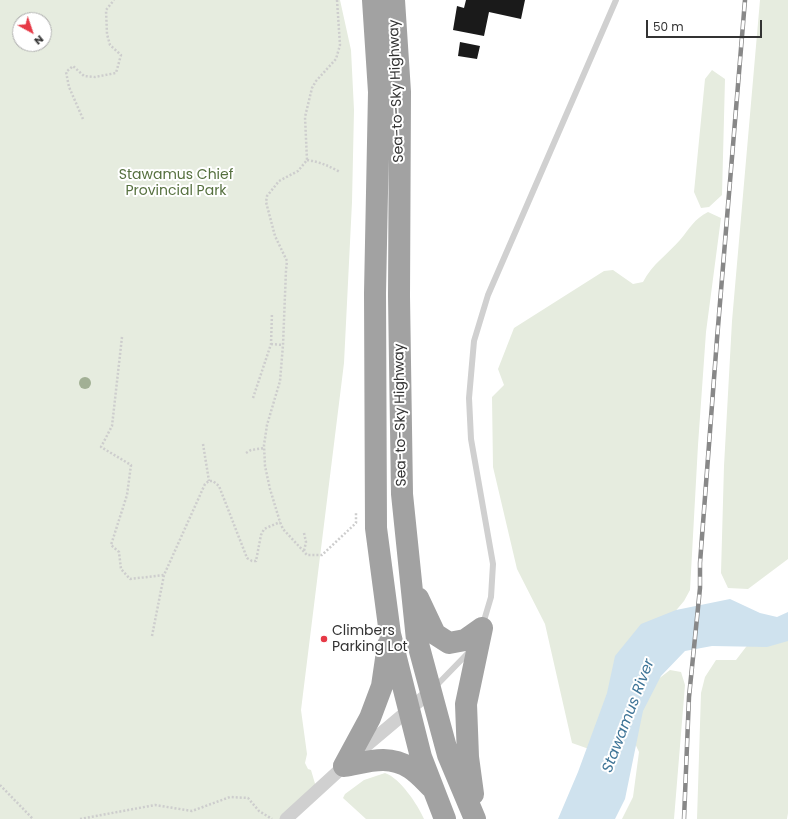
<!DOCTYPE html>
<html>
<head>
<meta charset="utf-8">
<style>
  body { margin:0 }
  #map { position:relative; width:788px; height:819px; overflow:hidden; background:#fff; font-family:Poppins,sans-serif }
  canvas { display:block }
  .north { position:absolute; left:12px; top:12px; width:40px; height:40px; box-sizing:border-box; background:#fff; border:1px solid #adadad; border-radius:50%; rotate:140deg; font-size:11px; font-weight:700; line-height:16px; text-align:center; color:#333 }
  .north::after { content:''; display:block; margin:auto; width:14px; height:18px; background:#e63946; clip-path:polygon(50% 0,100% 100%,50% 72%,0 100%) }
  .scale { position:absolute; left:646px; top:20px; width:116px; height:18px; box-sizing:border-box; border:2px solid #333; border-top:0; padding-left:5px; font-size:12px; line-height:14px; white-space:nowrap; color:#333; -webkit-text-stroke:3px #fff; paint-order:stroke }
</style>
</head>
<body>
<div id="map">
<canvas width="788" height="819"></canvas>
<div class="north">N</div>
<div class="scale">50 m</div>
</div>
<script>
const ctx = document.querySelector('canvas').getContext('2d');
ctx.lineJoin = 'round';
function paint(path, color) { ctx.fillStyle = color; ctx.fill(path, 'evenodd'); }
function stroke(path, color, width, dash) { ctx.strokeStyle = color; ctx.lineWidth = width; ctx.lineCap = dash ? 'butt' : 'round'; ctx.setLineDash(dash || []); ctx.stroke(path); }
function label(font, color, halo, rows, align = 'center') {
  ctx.font = font + ' Poppins,sans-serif'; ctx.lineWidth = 4; ctx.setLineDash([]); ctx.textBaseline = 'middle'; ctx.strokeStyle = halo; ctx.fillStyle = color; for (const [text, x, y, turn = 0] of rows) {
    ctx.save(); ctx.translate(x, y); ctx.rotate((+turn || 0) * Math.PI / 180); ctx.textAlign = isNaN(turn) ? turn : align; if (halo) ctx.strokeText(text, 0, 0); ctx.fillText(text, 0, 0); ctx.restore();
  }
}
paint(new Path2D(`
  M0,0H340L351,50L354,110L352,202L344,363L301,710L307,754L305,763L308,769L311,770L316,787L289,819H0ZM20,20H44V44H20Z
  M760,0H788V559L748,589L728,588L721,573L724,466L732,321Z
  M712,70L725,79L722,195L709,207L701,208L694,192L705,79Z
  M708,212L721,218L706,332L698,445L690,590L684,601L668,620L589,749L572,743L545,624L517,569L493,467L492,397L504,385L498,369L514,328L604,271L613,270L633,284L643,282C652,264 667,255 680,240C690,228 694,219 708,212Z
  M788,630V813L787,819H697L701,693L705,677L716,660H736L749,643Z
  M670,670L681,672L685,685L674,819H622L633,797L639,752L629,731L648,687Z
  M385,773C400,778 418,805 424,819H366L343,798L345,794L364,780Z`), '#e6ecdf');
paint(new Path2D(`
  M730,599L760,613L777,617L788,612V641L767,647L712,646L685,651L661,676L643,711L625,799L615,819H558L578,772L607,693L615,656L641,624L676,610Z`), '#cfe2ee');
paint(new Path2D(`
  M466,0H525L521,19L489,12L484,36L453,30L457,6L464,8Z
  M460,42L480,46L477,59L458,56Z`), '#1a1a1a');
stroke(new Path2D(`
  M337,0L340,45L336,59L316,81L312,88L305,117L307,160L298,171L279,181L267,196L266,202L275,236L287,261L286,270L283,345L280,381L267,425L264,445L265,466L270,489L280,522L283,529L307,555H322L356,523V512
  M83,119L69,87L66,72L73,66L84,76L95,77L116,73L121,55L110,45L107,34L106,10L114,0
  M307,160C320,162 329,166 340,172
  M122,337L112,426L101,447L131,465L127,495L111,545L119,552L121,569L130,579L164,575
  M271,344L283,345
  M253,398L271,344L272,313
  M203,444L209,481
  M246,453L251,450L264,448
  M304,533L306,542L304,551
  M152,636L164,575L205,484L209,481H213L219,486L247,558L252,561H256L261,535L264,529L280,522
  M0,785L33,819
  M80,819L155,805L192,811L230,797L248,798L259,811L272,819`), '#cdcdcd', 2.5, [2, 2]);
stroke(new Path2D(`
  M483,624L491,597L493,564L471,439L469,398L474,341L488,295L616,0
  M434,688L469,652`), '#d0d0d0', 6);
stroke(new Path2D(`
  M286,819L367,745L430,692`), '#d0d0d0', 13);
stroke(new Path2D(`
  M373,0L379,92L375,293L376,528L390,634L421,757L445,819
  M394,0L400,92L399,296L402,494L417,640L448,755L475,819
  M418,598L435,634L449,643L465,640L482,628
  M344,766L370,718L382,686L388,645
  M344,766C368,762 388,754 410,768C418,773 425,781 431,787
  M473,794L468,757L466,704L482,628`), '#a2a2a2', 22);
const rail = new Path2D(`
  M684,819L689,697L700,588V563L717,339L745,0`);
stroke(rail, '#888', 4.5);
stroke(rail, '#fff', 3, [9]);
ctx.fillStyle = '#a2b095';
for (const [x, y] of [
  [85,383]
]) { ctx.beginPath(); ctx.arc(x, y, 6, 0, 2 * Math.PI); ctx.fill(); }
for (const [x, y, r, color] of [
  [324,639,4,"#e63946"]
]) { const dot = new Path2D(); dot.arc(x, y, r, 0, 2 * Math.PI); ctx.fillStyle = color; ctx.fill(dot); stroke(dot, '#fff', 1.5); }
label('14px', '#333', '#fff', [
  ["Sea-to-Sky Highway",397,91,-92],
  ["Sea-to-Sky Highway",401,415,-91]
]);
label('14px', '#56703f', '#fff', [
  ["Stawamus Chief",176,175],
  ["Provincial Park",176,191]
]);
label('14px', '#333', '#fff', [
  ["Climbers",332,631],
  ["Parking Lot",332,647]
], 'left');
label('italic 15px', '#3f7597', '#fff', [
  ["Stawamus River",629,716,-69]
]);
</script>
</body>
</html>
